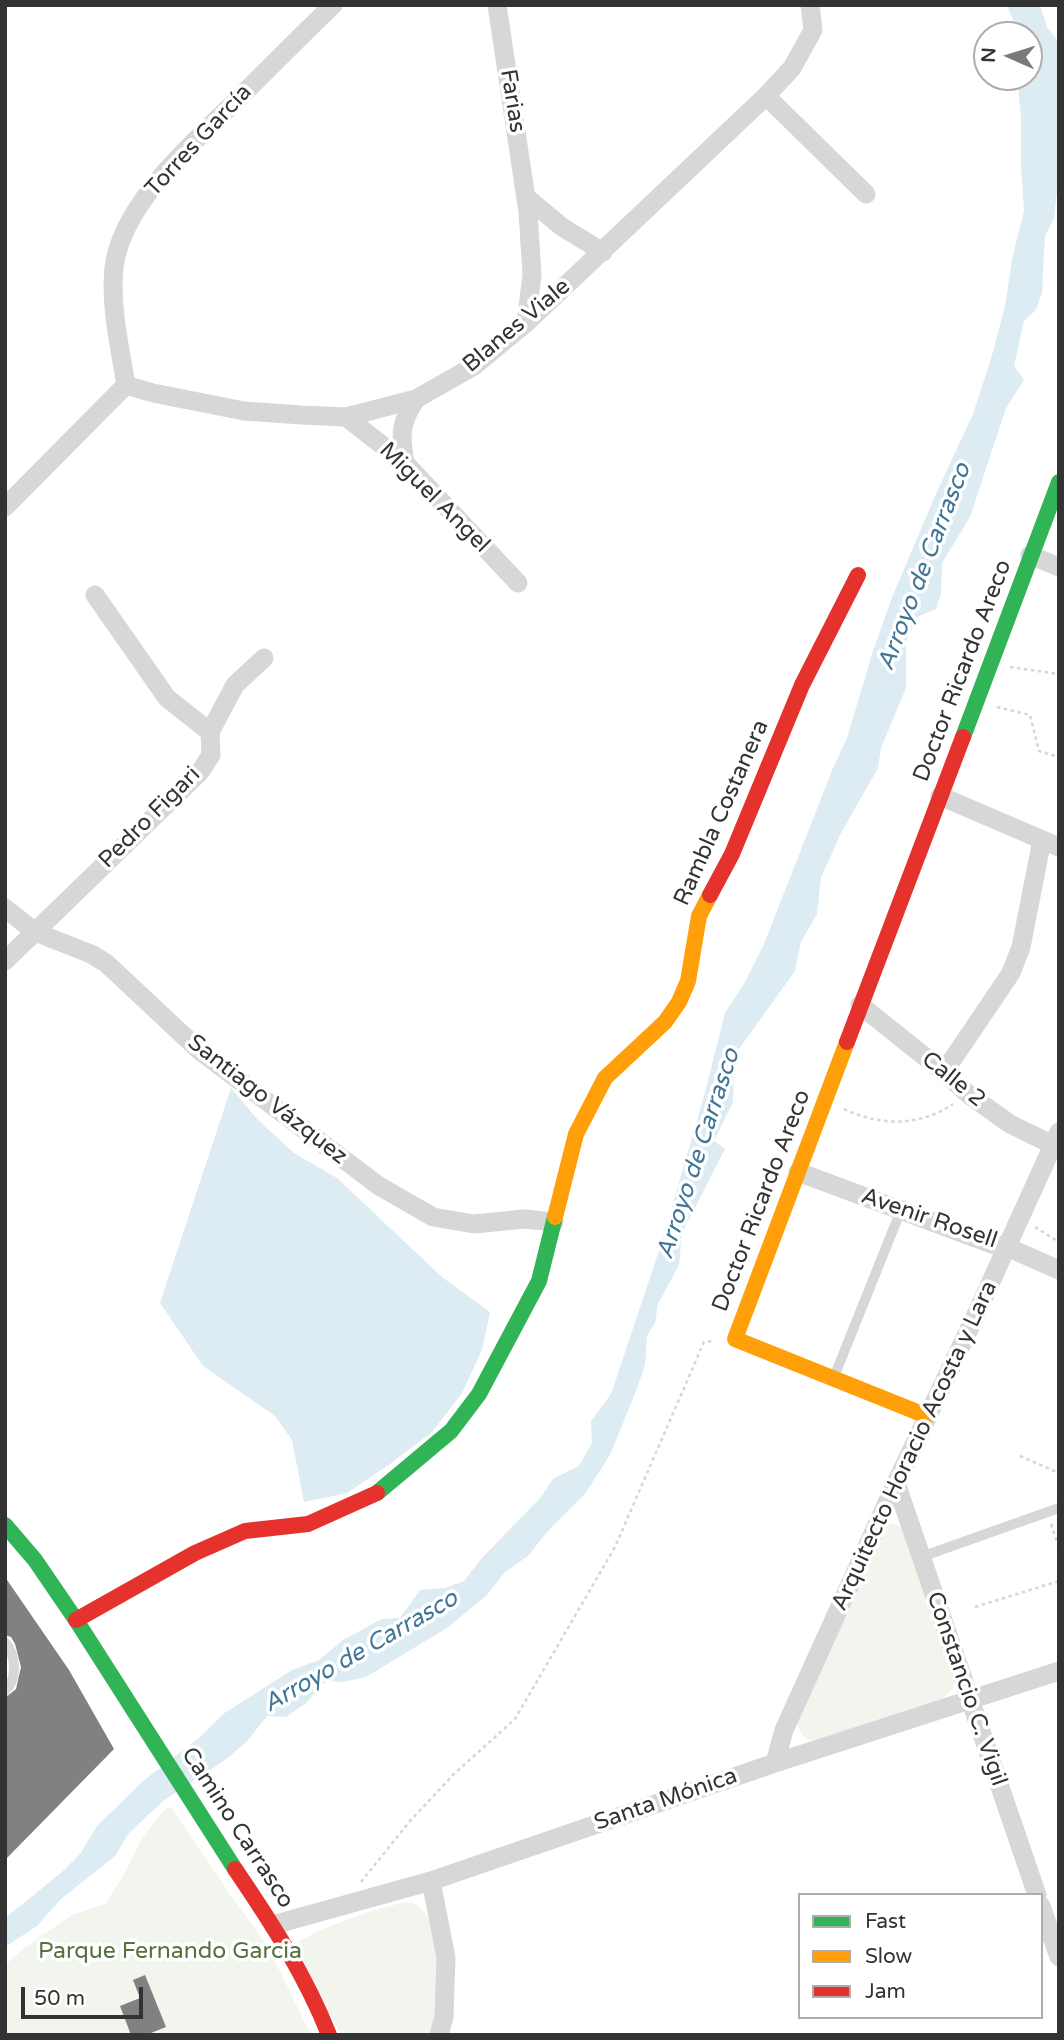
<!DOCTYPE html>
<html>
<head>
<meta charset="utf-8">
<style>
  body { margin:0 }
  #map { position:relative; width:1064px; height:2040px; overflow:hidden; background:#fff; font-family:"Varela Round",sans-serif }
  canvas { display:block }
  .frame { position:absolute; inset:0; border:7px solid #333; pointer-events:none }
  .legend { position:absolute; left:798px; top:1893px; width:245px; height:126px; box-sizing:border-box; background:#fff; border:2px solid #adadad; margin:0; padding:9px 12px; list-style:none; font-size:21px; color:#333 }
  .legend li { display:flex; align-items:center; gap:14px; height:35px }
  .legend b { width:35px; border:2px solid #adadad }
  .north { position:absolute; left:973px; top:21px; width:70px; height:70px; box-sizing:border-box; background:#fff; border:2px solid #adadad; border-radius:50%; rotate:273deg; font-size:19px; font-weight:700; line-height:28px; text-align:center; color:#333 }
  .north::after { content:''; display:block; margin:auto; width:24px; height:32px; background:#7a7a7a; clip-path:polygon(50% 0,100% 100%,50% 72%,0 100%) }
  .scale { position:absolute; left:21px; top:1987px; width:122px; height:32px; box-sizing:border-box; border:4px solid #333; border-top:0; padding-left:9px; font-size:21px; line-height:24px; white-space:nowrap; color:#333; -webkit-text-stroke:5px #fff; paint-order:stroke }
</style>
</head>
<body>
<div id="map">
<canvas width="1064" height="2040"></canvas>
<div class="frame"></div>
<ul class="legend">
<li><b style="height:9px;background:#30b455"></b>Fast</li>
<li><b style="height:9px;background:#ff9f0a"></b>Slow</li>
<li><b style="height:9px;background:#e5322d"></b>Jam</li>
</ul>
<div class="north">N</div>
<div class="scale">50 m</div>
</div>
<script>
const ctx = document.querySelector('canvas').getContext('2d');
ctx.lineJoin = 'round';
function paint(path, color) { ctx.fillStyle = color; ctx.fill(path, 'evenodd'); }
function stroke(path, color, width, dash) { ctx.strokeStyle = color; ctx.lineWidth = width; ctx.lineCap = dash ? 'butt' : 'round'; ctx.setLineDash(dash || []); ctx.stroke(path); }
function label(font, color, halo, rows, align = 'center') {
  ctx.font = font + ' "Varela Round",sans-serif'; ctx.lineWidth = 7; ctx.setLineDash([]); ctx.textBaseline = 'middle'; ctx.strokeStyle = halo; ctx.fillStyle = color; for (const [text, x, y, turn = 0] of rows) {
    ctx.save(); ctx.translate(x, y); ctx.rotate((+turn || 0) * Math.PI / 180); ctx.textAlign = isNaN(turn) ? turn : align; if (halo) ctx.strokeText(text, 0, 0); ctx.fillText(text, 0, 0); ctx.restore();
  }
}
paint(new Path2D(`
  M889,1523L897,1524L903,1529L954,1679L953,1689L942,1699L812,1741C801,1738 798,1730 797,1719L883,1527Z
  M166,1808H172L234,1900L268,1947L311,2035H5V1965L24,1948L72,1915L105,1904L126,1871L142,1838Z
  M407,1902C448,1906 439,2006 431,2035H341L293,1945C314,1930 381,1906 407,1902Z`), '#f1f5ed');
paint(new Path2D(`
  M1007,5H1040L1047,27L1059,42L1058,181L1054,219L1045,236L1042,293L1036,310L1024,321L1014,366L1024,380L1006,408L970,517L942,563L941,594L936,609L917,617L906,642V688L881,748L878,768L841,833L821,878L817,914L801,942L795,971L734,1056L733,1102L714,1141L725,1149L682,1233L679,1265L658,1304L655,1323L647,1336L645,1365L636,1391L610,1455L585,1494L547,1532L528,1556L505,1572L486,1596L447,1628L366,1677L343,1682L326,1681L306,1703L286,1717L267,1716L248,1740L228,1758L163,1801L129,1833L115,1856L61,1899L37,1926L5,1947V1918L62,1872L80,1854L97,1826L143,1781L199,1738L223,1714L292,1670L319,1660L343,1640L382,1619L400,1618L420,1590L445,1588L464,1581L481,1559L541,1497L553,1479L579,1466L592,1443L591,1421L611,1394L659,1251L703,1100L725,1013L745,982L764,944L833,768L847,738L873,651L893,595L935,496L973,414L991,359L1005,306L1012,259L1024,211L1021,163V116L1017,77H1029V35H1014L1013,20Z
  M231,1088L258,1120L294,1153L337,1178L442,1277L490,1312L482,1350L462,1393L432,1432L390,1464L347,1493L304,1502L292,1440L275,1416L203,1366L160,1303Z`), '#ddebf3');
paint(new Path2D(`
  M5,1577L69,1670L114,1749L5,1860V1698L16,1689L21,1667L15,1644L11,1637L5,1635Z
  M145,1975L166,2027L146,2035H131L120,2006L140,1998L133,1980Z`), '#818181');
stroke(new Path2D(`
  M1010,667L1059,674
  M997,707L1030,715L1039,751L1059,757
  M844,1109C880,1126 919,1127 953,1104
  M1035,1227L1059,1242
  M1020,1456L1059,1473
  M1051,1524L1059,1548
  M975,1607L1059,1581
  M361,1882L410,1821L454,1774L515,1719L615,1547L704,1342L715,1341`), '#d6d6d6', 2.5, [3.5, 3.5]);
stroke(new Path2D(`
  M834,1377L901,1210
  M921,1557L1059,1508
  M5,1642C16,1655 18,1679 5,1691`), '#d7d7d7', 10);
stroke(new Path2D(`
  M497,5L528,212L532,275L526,323
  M766,96L866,194
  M526,197L562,227L603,252
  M126,385L153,393L244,411L302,415L346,417L416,399L474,366L526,323L766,96L792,68L813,30L810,5
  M126,385C120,348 110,306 114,268C121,204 194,142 238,99C269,68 301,36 333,5
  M346,417L405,463L518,583
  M405,463C400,436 400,422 416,399
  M5,507L126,385
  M1030,555L1059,567
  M95,595L167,698L210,732
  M940,796L1059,847
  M5,908L35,932L91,954L106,963L200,1051L379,1186L433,1217L474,1224L524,1219L554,1222
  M5,961L200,772L211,755L210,732L235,685L264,658
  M860,1005L944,1072L968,1094L1010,1124L1053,1145
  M944,1072L1011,973L1021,947L1042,840
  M798,1172L992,1244L1007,1247L1059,1270
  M896,1483L1037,1895
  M775,1763L784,1730L896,1483L974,1319L1059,1132
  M431,1881L446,1958L444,2017L439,2035
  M1041,1906L1059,1957
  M273,1925L431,1881L775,1763L1059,1671`), '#d7d7d7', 19);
stroke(new Path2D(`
  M963,737L1059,482
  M377,1493L451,1431L479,1394L539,1281L555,1217
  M5,1525L35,1560L76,1620L235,1869`), '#30b455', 16);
stroke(new Path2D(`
  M847,1042L735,1339L927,1416
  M555,1217L576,1134L605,1078L665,1022L679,1002L688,981L699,916L710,895`), '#ff9f0a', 16);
stroke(new Path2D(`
  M710,895L732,854L802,685L858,575
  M847,1042L963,737
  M76,1620L195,1553L245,1531L308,1524L377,1493
  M235,1869C271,1922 306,1976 329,2035`), '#e5322d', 16);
label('23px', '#333', '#fff', [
  ["Farias",512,101,81],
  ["Torres García",199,141,-47],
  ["Blanes Viale",517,326,-40],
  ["Miguel Angel",434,498,45],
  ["Doctor Ricardo Areco",963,671,-69],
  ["Rambla Costanera",722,813,-66],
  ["Pedro Figari",150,818,-45],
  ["Calle 2",953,1080,39],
  ["Santiago Vázquez",267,1100,38],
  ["Doctor Ricardo Areco",762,1201,-69],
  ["Avenir Rosell",929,1219,19],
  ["Arquitecto Horacio Acosta y Lara",915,1446,-65],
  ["Constancio C. Vigil",966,1689,71],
  ["Santa Mónica",666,1800,-19],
  ["Camino Carrasco",237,1828,57]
]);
label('23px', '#56703f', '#fff', [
  ["Parque Fernando Garcia",170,1952]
]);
label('italic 24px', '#3f7597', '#fff', [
  ["Arroyo de Carrasco",925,567,-69],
  ["Arroyo de Carrasco",699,1154,-72],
  ["Arroyo de Carrasco",361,1652,-30]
]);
</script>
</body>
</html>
